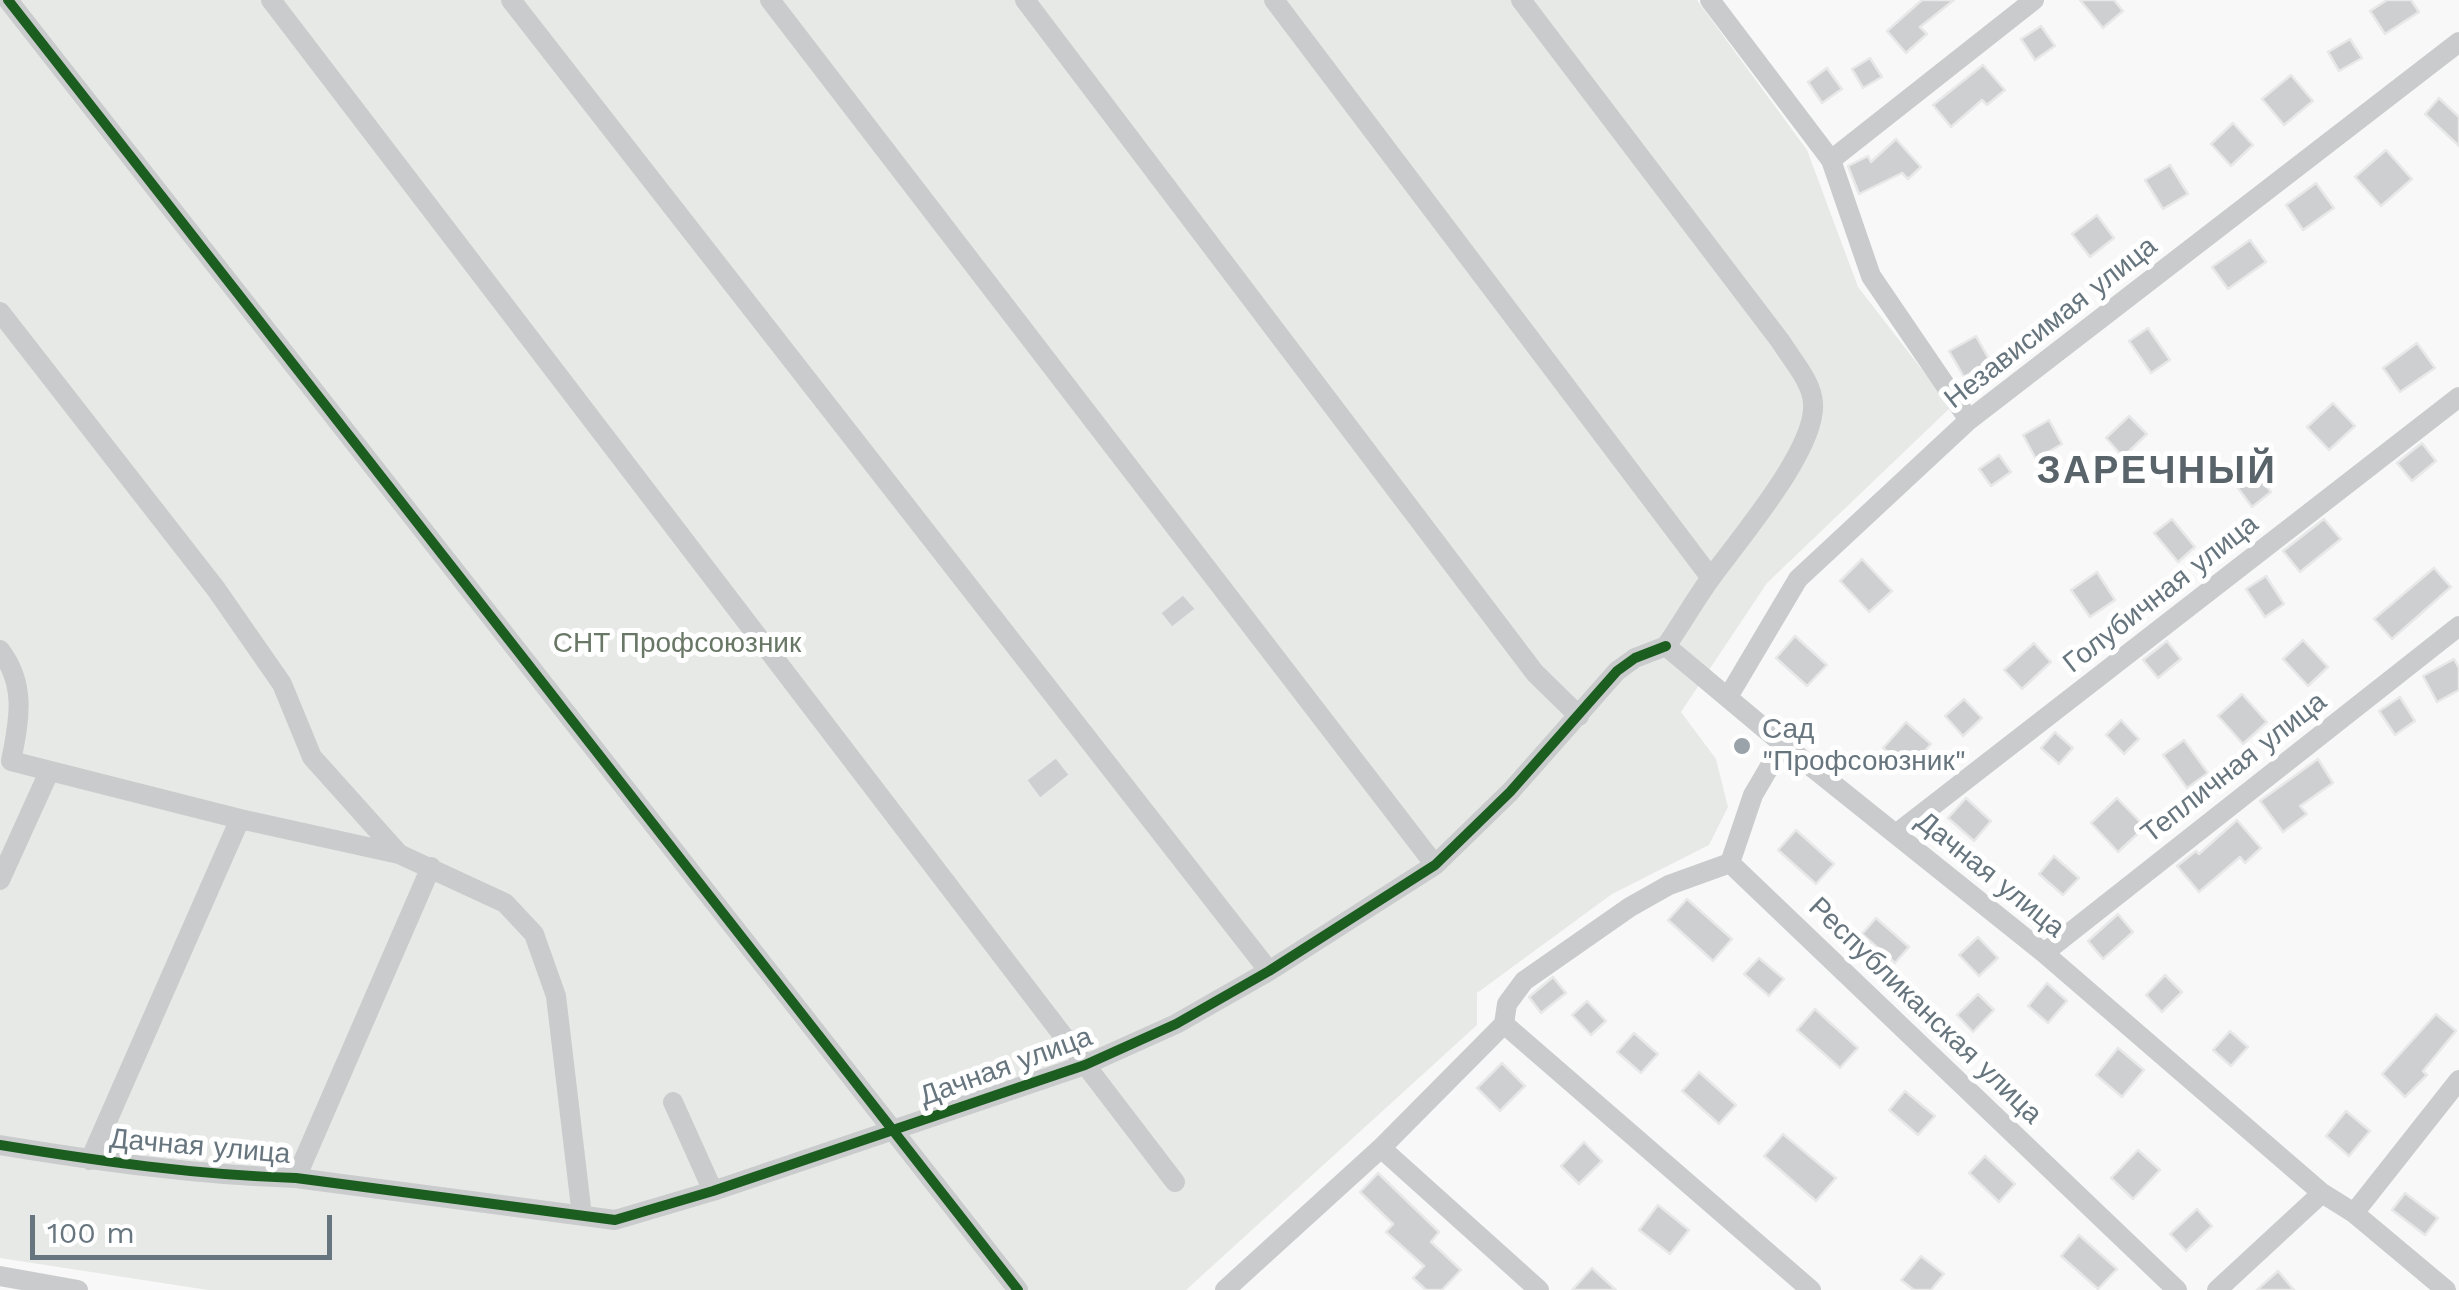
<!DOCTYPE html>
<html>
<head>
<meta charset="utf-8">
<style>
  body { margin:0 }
  #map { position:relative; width:2459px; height:1290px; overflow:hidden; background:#f8f8f8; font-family:"Work Sans",sans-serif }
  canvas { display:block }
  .scale { position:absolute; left:30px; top:1215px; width:302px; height:45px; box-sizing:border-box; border:5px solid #67757e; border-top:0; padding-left:12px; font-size:30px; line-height:35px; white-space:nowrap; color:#67757e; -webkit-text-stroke:8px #fff; paint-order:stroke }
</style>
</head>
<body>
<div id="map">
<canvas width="2459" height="1290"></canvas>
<div class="scale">100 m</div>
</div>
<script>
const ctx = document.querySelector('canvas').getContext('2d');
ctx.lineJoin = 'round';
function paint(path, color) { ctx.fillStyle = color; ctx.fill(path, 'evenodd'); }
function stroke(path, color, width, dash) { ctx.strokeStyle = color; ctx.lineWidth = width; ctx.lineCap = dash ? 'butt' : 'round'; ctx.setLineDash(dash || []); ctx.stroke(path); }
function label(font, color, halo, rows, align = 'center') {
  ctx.font = font + ' "Work Sans",sans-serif'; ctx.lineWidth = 10; ctx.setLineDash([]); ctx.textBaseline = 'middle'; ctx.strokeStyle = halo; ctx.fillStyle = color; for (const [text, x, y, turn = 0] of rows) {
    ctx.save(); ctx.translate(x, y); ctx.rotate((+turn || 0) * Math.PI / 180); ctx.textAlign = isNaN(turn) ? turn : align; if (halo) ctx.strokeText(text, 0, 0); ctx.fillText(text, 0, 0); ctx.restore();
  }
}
paint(new Path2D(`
  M0,0H1697L1807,150L1858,287L1951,407L1767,583L1681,712L1716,759L1728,807L1709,845L1612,894L1477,993V1025L1186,1290H208L0,1258Z`), '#e7e9e6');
const building = new Path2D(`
  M1922,0H1954L1920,27L1927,34L1906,53L1887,31Z
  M2080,0H2114L2123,11L2103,28Z
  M2387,0H2411L2419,12L2385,34L2370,11Z
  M2041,26L2055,46L2035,60L2021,39Z
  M2350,39L2362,58L2339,71L2328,52Z
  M1870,58L1882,77L1863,88L1852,69Z
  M1983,65L2005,90L1987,105L1982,100L1951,127L1933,105Z
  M1827,68L1842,89L1822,103L1808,82Z
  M2291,75L2313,101L2284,125L2262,99Z
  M2439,98L2459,117V146L2425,114Z
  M2233,123L2253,145L2231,166L2211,144Z
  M1896,139L1921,167L1908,179L1902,173L1859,194L1848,166L1868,156L1871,162Z
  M2386,150L2412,179L2381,206L2355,177Z
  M2170,165L2188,194L2163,209L2145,180Z
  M2316,183L2334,208L2303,230L2286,205Z
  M2097,215L2114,238L2090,257L2072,234Z
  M2250,240L2266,262L2228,289L2212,267Z
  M2148,328L2170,360L2151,373L2129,341Z
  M1976,336L1990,361L1964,377L1949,351Z
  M2417,343L2435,368L2400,392L2383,368Z
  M2333,403L2355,426L2329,450L2307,427Z
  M2129,416L2147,434L2123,457L2106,438Z
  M2049,420L2062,444L2036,459L2023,435Z
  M2422,443L2436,461L2412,481L2397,463Z
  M1999,455L2011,472L1991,486L1979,469Z
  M2252,466L2271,492L2252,507L2232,480Z
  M2172,519L2195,547L2178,562L2154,533Z
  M2324,519L2341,539L2300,572L2283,551Z
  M1862,559L1892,591L1869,612L1840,581Z
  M2434,568L2451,587L2392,639L2374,619Z
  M2097,572L2115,600L2090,617L2071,590Z
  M2266,576L2284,604L2265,617L2246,589Z
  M1183,594L1196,609L1172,628L1160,613Z
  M1795,636L1827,665L1807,686L1776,658Z
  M2303,640L2328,667L2308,686L2283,659Z
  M2167,641L2181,659L2158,678L2143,660Z
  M2034,643L2051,662L2022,689L2004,670Z
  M2454,659L2459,668V690L2437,702L2423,676Z
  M2242,694L2267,722L2243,744L2218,716Z
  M2400,697L2415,721L2395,735L2379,711Z
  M1964,699L1982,718L1963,736L1945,716Z
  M2121,720L2139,739L2124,754L2106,735Z
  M1906,722L1931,744L1908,770L1883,748Z
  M2055,732L2073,748L2059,764L2041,748Z
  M2184,740L2208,773L2187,788L2163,755Z
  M1056,757L1070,775L1040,799L1026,780Z
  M2318,759L2333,783L2300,806L2307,814L2283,832L2260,801Z
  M1966,798L1991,821L1974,841L1948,818Z
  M2117,798L2145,827L2118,852L2091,823Z
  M2237,820L2261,848L2245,863L2240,857L2199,892L2177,866L2196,851L2199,854Z
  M1796,830L1834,864L1816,884L1778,850Z
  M2054,856L2079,878L2063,895L2039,874Z
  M1687,899L1732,939L1713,961L1668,920Z
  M2118,914L2133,932L2103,959L2088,941Z
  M1876,918L1909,947L1895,963L1862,934Z
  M1978,937L1998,958L1979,976L1959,955Z
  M1759,958L1784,979L1769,996L1744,974Z
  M2165,975L2182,992L2162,1012L2146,995Z
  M1553,977L1566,993L1541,1013L1529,997Z
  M2047,983L2067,1001L2048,1023L2028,1006Z
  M1978,994L1994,1010L1973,1032L1957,1015Z
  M1587,1001L1606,1021L1591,1035L1572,1015Z
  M1815,1009L1858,1048L1840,1068L1797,1030Z
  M2436,1014L2456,1031L2423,1071L2427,1075L2405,1097L2382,1074Z
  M2230,1031L2248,1047L2231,1066L2213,1050Z
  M1634,1033L1658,1054L1641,1073L1617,1052Z
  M2118,1048L2144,1070L2122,1097L2096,1075Z
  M1502,1063L1525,1086L1500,1111L1477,1088Z
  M1699,1072L1736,1105L1719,1124L1682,1091Z
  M1905,1091L1935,1116L1918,1135L1889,1110Z
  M2346,1111L2370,1131L2349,1156L2326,1136Z
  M1783,1134L1836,1178L1816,1201L1764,1156Z
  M1584,1142L1602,1161L1579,1184L1561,1166Z
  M2138,1150L2160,1170L2133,1199L2111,1178Z
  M1985,1156L2015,1184L1999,1202L1969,1173Z
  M1378,1173L1439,1232L1431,1242L1461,1270L1442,1290H1426L1413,1278L1424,1266L1386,1232L1393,1224L1360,1192Z
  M2405,1193L2438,1218L2425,1235L2392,1210Z
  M1658,1205L1689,1230L1670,1254L1639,1230Z
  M2197,1209L2212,1226L2186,1251L2170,1234Z
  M2079,1235L2117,1269L2098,1289L2061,1256Z
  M1921,1256L1944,1274L1931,1290H1914L1901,1280Z
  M1592,1268L1616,1290H1572Z
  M2278,1271L2294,1290H2257Z`);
paint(building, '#cecfd0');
stroke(building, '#e8e8e8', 2.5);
stroke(new Path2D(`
  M8,0L1018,1290
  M271,0L1175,1182
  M511,0L1269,971
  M770,0L1435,865
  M1025,0L1535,673L1579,716
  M1274,0L1711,578
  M1521,0L1781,342C1792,360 1812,382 1813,403C1817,448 1740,538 1713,575C1696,598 1682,623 1666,646
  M1710,0L1831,160L1871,276L1969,420
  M1831,160L2034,0
  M0,312L216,589L282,684L312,757L399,854L505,903L534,934L556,996L582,1216
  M1666,646L1783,744L2044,953L2322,1193L2354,1213L2446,1290
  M0,650C27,685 19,721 11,761L240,819L399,854
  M1728,697L1798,579L1969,420L2459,42
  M1783,744L1753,795L1730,863L2177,1290
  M1896,834L2459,397
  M0,880L49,772
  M2044,953L2459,626
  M1504,1024L1811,1290
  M673,1102L713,1191
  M0,1145C98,1161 196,1175 296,1178L615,1220L713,1191L1085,1065L1176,1024L1269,971L1435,865L1510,792L1617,671L1635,658L1666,646
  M1381,1148L1539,1290
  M90,1160L240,819
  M296,1178L431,867
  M2354,1213L2459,1080
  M0,1276L78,1290
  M1225,1290L1381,1148L1504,1024L1507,1004L1524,981L1630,907L1669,885L1730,863
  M2217,1290L2322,1193`), '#c9cbcc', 20);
stroke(new Path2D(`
  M8,0L1018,1290
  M0,1145C98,1161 196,1175 296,1178L615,1220L713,1191L1085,1065L1176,1024L1269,971L1435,865L1510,792L1617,671L1635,658L1666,646`), '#1b5e20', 10);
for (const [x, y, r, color] of [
  [1742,746,10,"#9aa3a9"]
]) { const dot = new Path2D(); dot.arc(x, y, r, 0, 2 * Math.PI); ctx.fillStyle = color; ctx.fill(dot); stroke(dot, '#fff', 4); }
label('28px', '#67757e', '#fff', [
  ["Независимая улица",2051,323,-38],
  ["Голубичная улица",2161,594,-38],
  ["Тепличная улица",2234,768,-38],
  ["Дачная улица",1990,875,39],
  ["Республиканская улица",1925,1011,44],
  ["Дачная улица",1006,1067,-20],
  ["Дачная улица",200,1147,5]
]);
label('28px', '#697766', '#fff', [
  ["СНТ Профсоюзник",677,644]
]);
label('28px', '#67757e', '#fff', [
  ["Сад",1762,730],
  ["\"Профсоюзник\"",1762,762]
], 'left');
ctx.letterSpacing = '2.5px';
label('bold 38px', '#59636a', '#fff', [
  ["ЗАРЕЧНЫЙ",2157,472]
]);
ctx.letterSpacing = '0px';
</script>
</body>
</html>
